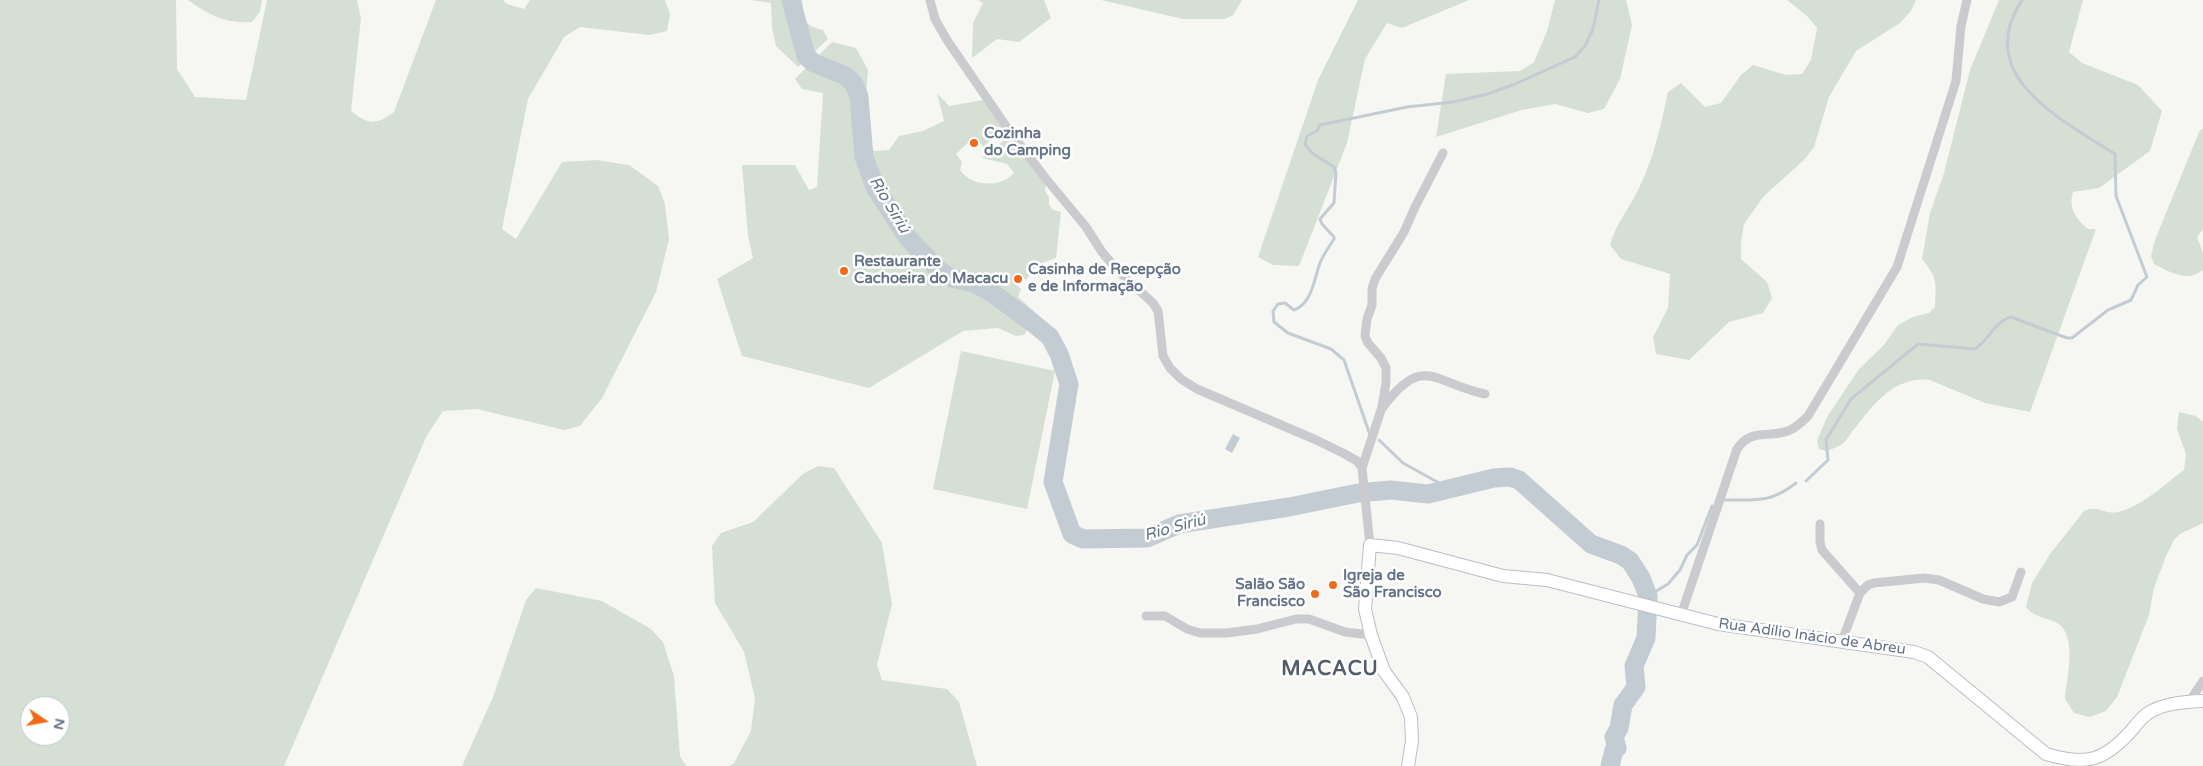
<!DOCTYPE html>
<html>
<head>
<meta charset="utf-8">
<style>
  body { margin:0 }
  #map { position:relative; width:2203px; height:766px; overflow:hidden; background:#f6f7f3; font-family:"Varela Round",sans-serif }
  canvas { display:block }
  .north { position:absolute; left:20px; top:696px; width:50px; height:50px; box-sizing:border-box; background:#fff; border:1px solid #c1c7cf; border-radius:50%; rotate:102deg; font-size:14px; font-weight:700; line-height:20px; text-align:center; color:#637287 }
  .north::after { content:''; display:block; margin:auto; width:18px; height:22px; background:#f16a19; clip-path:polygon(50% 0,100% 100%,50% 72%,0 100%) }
</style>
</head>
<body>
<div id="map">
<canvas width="2203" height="766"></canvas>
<div class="north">N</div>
</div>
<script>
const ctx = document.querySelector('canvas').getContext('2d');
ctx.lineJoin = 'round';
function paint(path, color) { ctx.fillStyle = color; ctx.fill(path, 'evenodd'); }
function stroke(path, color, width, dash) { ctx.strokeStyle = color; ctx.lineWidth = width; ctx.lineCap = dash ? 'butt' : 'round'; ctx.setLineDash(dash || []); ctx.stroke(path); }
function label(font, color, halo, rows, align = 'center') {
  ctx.font = font + ' "Varela Round",sans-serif'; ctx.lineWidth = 5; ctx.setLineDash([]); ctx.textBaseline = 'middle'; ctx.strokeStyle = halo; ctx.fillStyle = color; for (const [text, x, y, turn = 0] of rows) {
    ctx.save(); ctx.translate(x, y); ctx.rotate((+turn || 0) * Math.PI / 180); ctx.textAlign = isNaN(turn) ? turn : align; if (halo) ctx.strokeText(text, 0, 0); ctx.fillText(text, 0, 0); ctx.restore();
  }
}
paint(new Path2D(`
  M0,0H176L177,69L195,97L246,100L267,0H357L361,18L351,111C369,125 376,125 394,112L436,0H503L507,4L524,9L530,0H665L670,14L667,31L649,35L580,27L564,37L528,99L502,229L516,239L562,162L596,160L629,165L658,186L665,204L669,239L656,292L602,398L580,426L564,430L477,409L443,411L427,435L284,766H0ZM30,706H60V736H30Z
  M188,0H262L260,12L252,22C225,24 209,15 188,0Z
  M751,0H802C804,20 802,25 823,30L828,39L798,67L776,46L772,28L771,3Z
  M978,0H1044L1051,18L1019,42L997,39L972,58L973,23L983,3Z
  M1101,0H1242L1233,15L1225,19H1183Z
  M1358,0H1469L1402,28L1387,23L1365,59L1347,143L1299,266L1273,265L1258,257L1318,80Z
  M1555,0H1626L1632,25L1620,79L1604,109L1588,113L1555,104L1522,110L1436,137L1446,74L1520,71L1534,62L1547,31Z
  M1787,0H1916L1911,11L1900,23L1856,51L1829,97L1814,147L1804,160L1764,196L1744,224L1741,242V259L1767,282L1772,298L1763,313L1729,322L1689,360L1656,354L1653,337L1668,308L1670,274L1621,259L1610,245C1616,223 1630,208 1639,188C1654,158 1661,124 1668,92L1681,83L1705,107L1721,103L1741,75L1753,65L1786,75L1802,74L1811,60L1817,28L1806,15Z
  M1999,0H2083L2069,52L2082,63L2138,85L2162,111L2150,151L2099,188L2073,192C2068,208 2076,219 2088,229H2096L2030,412L1985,403L1930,380C1896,376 1875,402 1856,427C1851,432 1847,441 1841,445C1837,447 1832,449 1827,451L1819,449L1817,441L1827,417L1859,369L1883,346L1898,325L1913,317L1929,313L1935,307C1936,283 1938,278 1922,259L1930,213L1944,173L1970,70Z
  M832,42L856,48L868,70L863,130L874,151L889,150L899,136L923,131L944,121L937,93L949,106L983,100L1003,129L983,147L975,136L956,154L962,162L960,170C972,187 1001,188 1014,173L1007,164L982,158L1009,136L1046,185L1045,191L1049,197V205L1053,210L1061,212L1056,258L1036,265L1026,280L1017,273L1012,280L1021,289L1018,297L1037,314L1024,335L1016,336L998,328L963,331L869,388L742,356L717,279L753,258L748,235L742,165H795L809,190L817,187L823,93L802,89L795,79Z
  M2203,128V229L2197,237L2203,253V270C2187,283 2170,272 2154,264L2151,256L2155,240L2199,132Z
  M961,351L1055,371L1027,509L933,489Z
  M2179,412L2196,416L2203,422V523L2180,534L2174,540L2166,556L2154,588L2149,615L2117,697L2106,711L2090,717L2074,713L2065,699C2067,677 2079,630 2053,621C2042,617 2033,616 2026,607L2032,583L2050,554L2084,511C2098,504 2105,515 2118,512C2140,508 2166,483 2184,470L2186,454L2177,429Z
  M818,466L834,468L882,543L892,604L877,665L882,680L947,689L959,702L977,766H729L734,763L751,731L755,698L744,652L715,603L712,546L721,533L753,522L804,473Z
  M536,588L602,601L651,629L663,642L674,676L680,756L686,766H462L493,697L526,600Z`), '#d6dfd4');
paint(new Path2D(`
  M903,216C911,225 909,230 905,241L895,225Z
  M1233,434L1240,438L1232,453L1225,449Z`), '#c4ccd3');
stroke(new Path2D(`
  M1369,432L1344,360L1331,349L1288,333L1274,322L1273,311L1278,304L1285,303L1294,310C1312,304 1314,279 1320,263C1323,255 1329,247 1334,239V237L1322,224L1320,219L1334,203L1336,173L1334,167L1312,153L1305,144L1307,136L1317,131L1320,125L1407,107L1453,102L1488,94L1515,84L1575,57L1585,46L1593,29L1599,0
  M1379,440L1403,463L1450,489
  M1806,481L1828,460L1826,440L1851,399L1918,344L1975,349C1989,340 1995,321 2011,317L2067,338H2072L2108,310L2131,300L2138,285L2147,277L2116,196L2115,154C2062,120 1972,76 2022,0
  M1725,500C1755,500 1771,503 1796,483
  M1648,596L1668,584L1680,570L1687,555L1697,545L1712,506`), '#c4ccd3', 3);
stroke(new Path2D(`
  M791,0L806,56L814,63L846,76L854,84L859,97L864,157L875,187L908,238L940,271L951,278L974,283L991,292L1033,323L1050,337L1059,354L1069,384L1053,482L1072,534L1083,539L1147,538L1179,524L1289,507L1358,493L1391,490L1428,494L1494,478L1510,477L1519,480L1591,544L1621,555L1630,561L1641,578L1648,596L1646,638L1634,666L1636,687L1623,705L1619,728L1614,737L1617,748L1614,750L1610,766`), '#c4ccd3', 19);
const secondary = new Path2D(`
  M1408,766L1412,741L1411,717L1403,697L1384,671L1371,635L1365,609L1370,545L1398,548L1503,576L1547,580L1718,624L1914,652L1928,657L2046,754C2086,766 2104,761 2131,731C2136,725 2141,718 2147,714C2162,703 2185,702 2203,701`);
stroke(secondary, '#babec4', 14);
stroke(new Path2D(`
  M930,0L935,19L947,40L1008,129L1047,180L1086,227L1102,252L1117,270L1153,303L1158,311L1163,356L1170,368L1181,379L1197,389L1314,439L1343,453L1357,461L1362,468L1370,545
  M1383,407C1424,353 1433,383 1485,394
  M1362,468L1382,407L1386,383V368L1381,358L1368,343L1365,336L1367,319L1372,305V289L1375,279L1404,232L1415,207L1443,153
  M1820,524V542L1822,550L1860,593
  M1681,615L1737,449C1751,428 1768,438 1788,431C1796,428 1802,422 1808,416L1897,267L1956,81L1961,26L1967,0
  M1146,616H1165L1187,629L1200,633H1227L1257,629L1296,619H1309L1345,632L1371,635
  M1842,641L1860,593L1868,585L1874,583L1924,578L1939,580L1983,599L1999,602L2012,597L2021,572
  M2189,702L2203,681`), '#c9cbcf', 9);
stroke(secondary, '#fff', 12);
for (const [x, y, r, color] of [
  [974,143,5,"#f16a19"],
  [844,271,5,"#f16a19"],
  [1018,279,5,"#f16a19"],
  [1333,585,5,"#f16a19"],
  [1315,594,5,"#f16a19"]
]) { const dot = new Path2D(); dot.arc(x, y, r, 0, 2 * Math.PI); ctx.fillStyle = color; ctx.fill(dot); stroke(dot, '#fff', 2); }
label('bold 15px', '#637287', '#fff', [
  ["Cozinha",984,134],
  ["do Camping",984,151],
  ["Restaurante",854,262],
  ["Cachoeira do Macacu",854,279],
  ["Casinha de Recepção",1028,270],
  ["e de Informação",1028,287],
  ["Igreja de",1343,576],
  ["São Francisco",1343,593],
  ["Salão São",1305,585,"right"],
  ["Francisco",1305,602,"right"]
], 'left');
label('15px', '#637287', '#fff', [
  ["Rua Adílio Inácio de Abreu",1812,637,8]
]);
label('italic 16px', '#5f7483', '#fff', [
  ["Rio Siriú",889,205,59],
  ["Rio Siriú",1175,528,-15]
]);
ctx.letterSpacing = '1px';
label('bold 20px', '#525c6b', '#fff', [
  ["MACACU",1330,670]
]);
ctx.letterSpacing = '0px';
</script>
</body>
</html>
